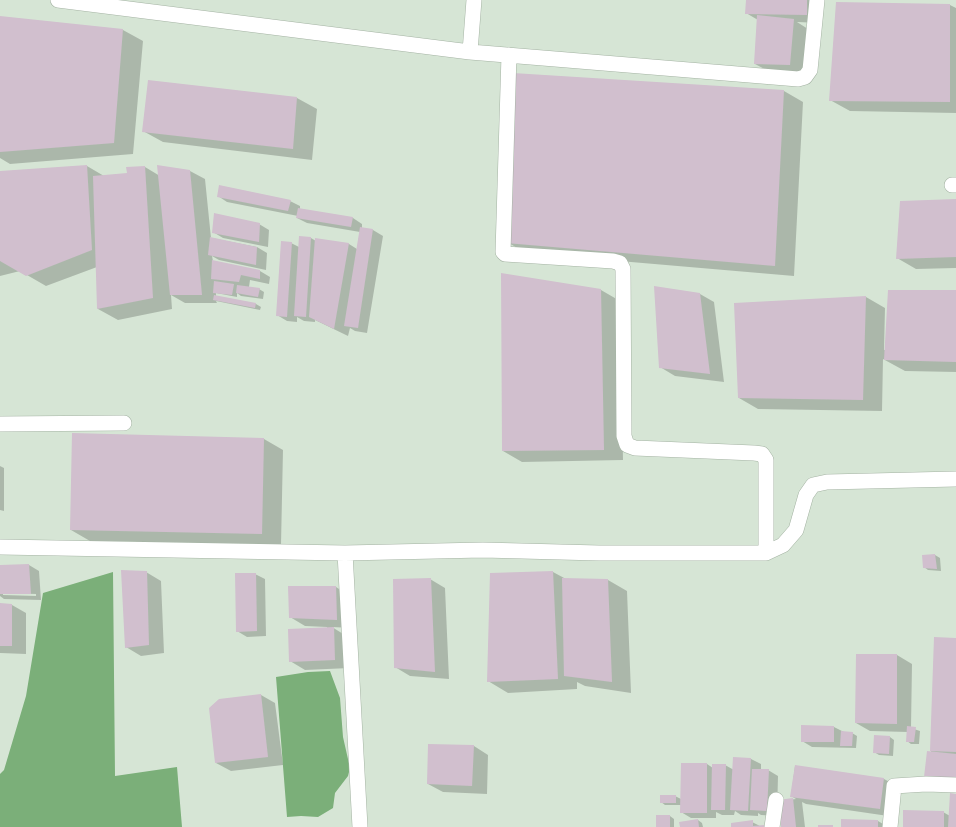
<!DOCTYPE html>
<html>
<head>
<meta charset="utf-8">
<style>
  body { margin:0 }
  canvas { display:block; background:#d6e5d5 }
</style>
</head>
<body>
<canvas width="956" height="827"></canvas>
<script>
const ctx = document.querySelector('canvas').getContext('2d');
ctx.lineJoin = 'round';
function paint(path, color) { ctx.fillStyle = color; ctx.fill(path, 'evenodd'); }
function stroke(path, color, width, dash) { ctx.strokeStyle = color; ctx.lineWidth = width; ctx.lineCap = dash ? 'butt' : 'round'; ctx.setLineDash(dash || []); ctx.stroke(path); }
paint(new Path2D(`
  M113,572L115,776L177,767L182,827H0V774L4,770L26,696L43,593Z
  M330,671L340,698L343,737L350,768L348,776L335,793L333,808L318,817L301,816L287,817L276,677L308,672Z`), '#7baf79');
paint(new Path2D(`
  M747,0H822L821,23L797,22L808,29L805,73L770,72L755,64L758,20L746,13Z
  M950,5L956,8V113L850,111L830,100Z
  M0,17L123,30L143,41L133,154L10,164L0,158Z
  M149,81L297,98L317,109L312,160L163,142L143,131Z
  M784,91L803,102L794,276L526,253L507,242Z
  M87,166L104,176L128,174L145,167L160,176L190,171L205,179L211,238L257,247L267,253L266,270L219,260L212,256L213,261L260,271L270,277L269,284L250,280L249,287L259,289L264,292L263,299L241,296L237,293V297L216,293V297L256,304L261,307L260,310L216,301L217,303H185L171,295L172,309L118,320L98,309L97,267L46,286L20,271L0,276V172Z
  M218,196L290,201L300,206V209L353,218L362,224V228L373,230L383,236L367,333L355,331L350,328L348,336L315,320V322L304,321L297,317V322L287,321L277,315L291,243L299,247L311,238L316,241V239L349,244L357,249L360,232L307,223L297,218L298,216L227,202Z
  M956,200V268L916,269L897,258Z
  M259,224L269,230L268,247L223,238L213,232Z
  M601,290L620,301L623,460L522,462L503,451Z
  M956,291V372L905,371L883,359L882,411L758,409L739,398L866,297L885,308L884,350H886Z
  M700,294L714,302L724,382L675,376L660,367Z
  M264,439L283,450L281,545L90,541L71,530Z
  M0,466L4,468V511L0,510Z
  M935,555L940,558L941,571L928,570L924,567Z
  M29,565L39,571L41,600L4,599L0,596V566ZM3,593L36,594V596L3,595Z
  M146,572L161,581L164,653L141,656L126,647Z
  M553,572L566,579L608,580L627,591L631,693L585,686L577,682V689L508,693L488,681Z
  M255,574L265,579L266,636L247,637L237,631Z
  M430,579L445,588L449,679L410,676L395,667Z
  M336,587L350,596L351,628L332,627L348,637L350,668L305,670L290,661L327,628V627L305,626L290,617Z
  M0,604L12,605L26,613V654L0,653Z
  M935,638L956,639V787L931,752Z
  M857,655H897L912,664L911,728L920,731L919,744H911L907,741L908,732L870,731L856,723Z
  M261,695L275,703L283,765L231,771L216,763Z
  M802,726L834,727L844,732L852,733L857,736L856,748L812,747L802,741Z
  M890,737L894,740L893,756L879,755L874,752Z
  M474,746L488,755L487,794L443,792L428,784Z
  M734,758L751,759L761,764V770H768L778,776L777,816L761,815L758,813V816L741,815L735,811L734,815H722L716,812V818H691L681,812V805H665L661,802L675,796L681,799L707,764L713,768L725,765L734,770Z
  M795,766L884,779L899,787L895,817L806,804L802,802L805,827H782L779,801L796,799L791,796Z
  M956,795V827H904L943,812L950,816Z
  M670,816L674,819V827H657Z
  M698,820L702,823L703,827H681Z
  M842,820L878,821L888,827H842Z
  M752,822L760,826L766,827H732Z`), '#0003');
paint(new Path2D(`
  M746,0H807V15L745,14Z
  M836,2L950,4V102L829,101Z
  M757,15L794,19L790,65L754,64Z
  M0,16L123,29L114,143L0,152Z
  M513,73L784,90L775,266L506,243Z
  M148,80L297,97L293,149L142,132Z
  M87,165L92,250L26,276L0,261V171Z
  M157,165L190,170L202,295H170Z
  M145,166L153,298L97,309L93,176L127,173L126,167Z
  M219,185L291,200L288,211L217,197Z
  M956,199V257L896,259L900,201Z
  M298,208L353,217L351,227L296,218Z
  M214,213L260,223L259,242L212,233Z
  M360,227L373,229L358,328L344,326Z
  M299,236L311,237L306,317L294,316Z
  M210,237L257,247L256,265L208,255Z
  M315,238L349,243L334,329L309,317Z
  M281,241L292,242L287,317L276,316Z
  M212,260L260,270V279L241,275L239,282L211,279Z
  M501,273L601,289L604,450L502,451Z
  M214,281L234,284L232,295L213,293Z
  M237,285L260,288L258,297L236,293Z
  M654,286L700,293L710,374L659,368Z
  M888,290H956V362L884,360Z
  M214,295L256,303L255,308L213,300Z
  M866,296L863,400L738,398L734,303Z
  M72,433L264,438L262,534L70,530Z
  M935,554L937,569L923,568L922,555Z
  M29,564L31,594H0V565Z
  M121,570L147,571L149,645L125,648Z
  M553,571L558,679L487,682L490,573Z
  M235,573H256L257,631L236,632Z
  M431,578L435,672L394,668L393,579Z
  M562,578L608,579L612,682L564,676Z
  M288,586H336L337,620L289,618Z
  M0,603L12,604V646H0Z
  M334,627L335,660L289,662L288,629Z
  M934,637L956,638V752L930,751Z
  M856,654H897V724L855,723Z
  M261,694L268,757L215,763L209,708L219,699Z
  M801,725L834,726V742H801Z
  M907,726L916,727L914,742H906Z
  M841,731L853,732L852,746H840Z
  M874,735L890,736L889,754L873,753Z
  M428,744L474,745L472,786L427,784Z
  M927,751L956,754V780L924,777Z
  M733,757L751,758L748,811L730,810Z
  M681,763H707V813H680Z
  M712,764H726L725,810H711Z
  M795,765L884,778L880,809L790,797Z
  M752,769H769L767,811L750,810Z
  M950,793L956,794V827H948Z
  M660,795H676V803H660Z
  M793,798L796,827H781L778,800Z
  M903,810L944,811V827H903Z
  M656,815H670V827H656Z
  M698,819L699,827H680L679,822Z
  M841,819L878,820V827H841Z
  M753,820V826L764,825V827H731V823Z
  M818,825H833V827H818Z`), '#d1bfce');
const minor = new Path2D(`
  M58,0L470,52L474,0
  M470,52L798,79L805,77L810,70L817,0
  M509,55L503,252L505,254L613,261L620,263L623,269L624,436L627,445L635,448L754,453L762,454L766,460V553
  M952,185H956
  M0,424L124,423
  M0,547L345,553L483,550L599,553H766L783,545L796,530L806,495L813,485L827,482L956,479
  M345,553L360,827
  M772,827L776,800
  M890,827L894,786L926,784L956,785`);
stroke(minor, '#a4b3a3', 16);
stroke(minor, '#fff', 15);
</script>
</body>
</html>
